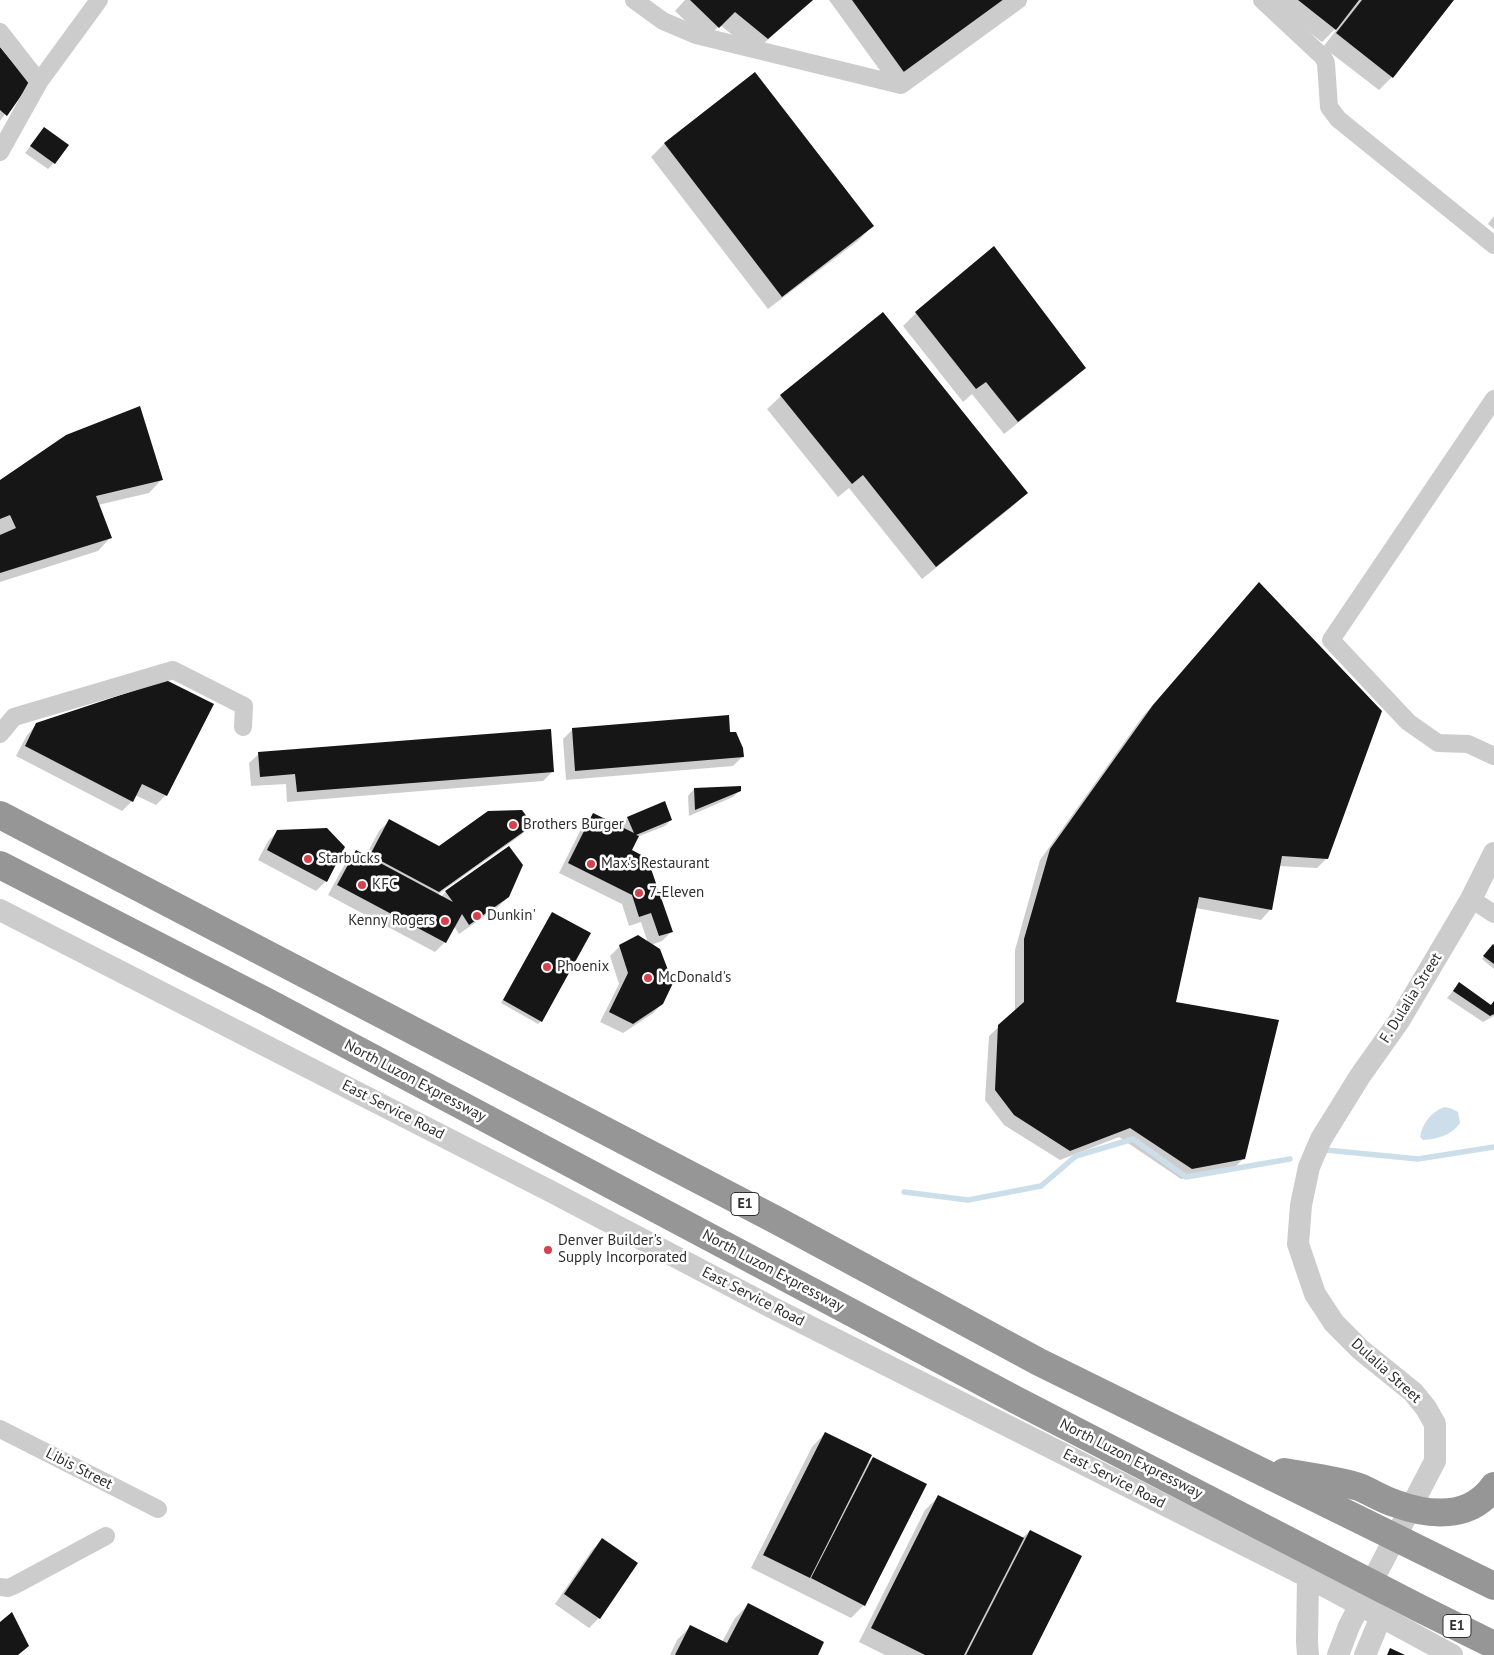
<!DOCTYPE html>
<html>
<head>
<meta charset="utf-8">
<style>
  body { margin:0 }
  canvas { display:block; background:#fff }
</style>
</head>
<body>
<canvas width="1494" height="1655"></canvas>
<script>
const ctx = document.querySelector('canvas').getContext('2d');
ctx.lineJoin = 'round';
function paint(path, color) { ctx.fillStyle = color; ctx.fill(path, 'evenodd'); }
function stroke(path, color, width, dash) { ctx.strokeStyle = color; ctx.lineWidth = width; ctx.lineCap = dash ? 'butt' : 'round'; ctx.setLineDash(dash || []); ctx.stroke(path); }
function label(font, color, halo, rows, align = 'center') {
  ctx.font = font + ' "PT Sans",sans-serif'; ctx.lineWidth = 5; ctx.setLineDash([]); ctx.textBaseline = 'middle'; ctx.strokeStyle = halo; ctx.fillStyle = color; for (const [text, x, y, turn = 0] of rows) {
    ctx.save(); ctx.translate(x, y); ctx.rotate((+turn || 0) * Math.PI / 180); ctx.textAlign = isNaN(turn) ? turn : align; if (halo) ctx.strokeText(text, 0, 0); ctx.fillText(text, 0, 0); ctx.restore();
  }
}
paint(new Path2D(`
  M1444,1107L1450,1108L1458,1112L1460,1123C1451,1136 1437,1139 1423,1140L1420,1137C1422,1124 1431,1112 1444,1107Z`), '#ccdee9');
paint(new Path2D(`
  M685,0H813L754,52L720,25L705,40L675,11Z
  M829,0H1012L892,87Z
  M1273,0H1453L1392,77L1379,90L1323,47L1338,28L1337,27L1322,42L1271,3Z
  M0,49L28,83L0,121Z
  M755,74L872,226L859,240L768,309L651,157L664,144Z
  M44,129L54,163L48,169L25,153Z
  M1494,216V229L1488,224Z
  M916,313L1084,368L1071,381L1004,434L972,394L963,402L903,326Z
  M781,396L1026,493L1013,506L922,579L849,488L838,497L767,409Z
  M162,479L149,493L98,505L111,537L98,551L0,582V481Z
  M1259,584L1327,858L1317,868L1278,866L1270,910L1261,920L1196,908L1175,1003L1244,1158L1234,1168L1181,1179L1119,1137L1060,1160L1004,1125L985,1100L989,1036L1015,1012V950L1040,860L1143,716Z
  M213,705L166,795L156,805L135,795L132,801L122,811L16,756L27,735L37,724Z
  M573,729L729,733L743,756L733,766L566,780L563,739Z
  M259,754L553,771L543,781L287,802L286,784L251,786L249,763Z
  M694,789L740,790L733,797L689,816L688,796Z
  M593,815L624,830L621,824L628,818L671,820L665,826L637,837L630,851L641,862L672,931L662,941L651,945L662,1004L652,1014L623,1033L600,1022L619,984L610,956L620,946L648,943L641,922L629,926L622,904L559,873L583,825Z
  M389,821L439,848L531,825L521,835L437,895L441,897L446,892L508,897L498,907L459,934L454,926L445,942L435,952L328,895L346,862L356,852L365,857L379,831Z
  M278,831L326,881L316,891L258,860L268,841Z
  M550,916L541,1021L538,1024L501,1003Z
  M1494,946V969L1482,959L1490,948Z
  M1459,984L1490,1006L1494,1001V1016L1483,1022L1447,998Z
  M825,1433L867,1464L873,1458L864,1605L851,1618L751,1568L812,1447Z
  M938,1497L1022,1538L1030,1531L1031,1655H885L859,1642L925,1510Z
  M602,1540L599,1618L589,1628L555,1604L592,1550Z
  M748,1605L816,1655H670L677,1640L691,1626L722,1642L735,1618Z`), '#0003');
stroke(new Path2D(`
  M1326,1150L1418,1159L1494,1147
  M904,1192L968,1200L1041,1186L1076,1156L1133,1139L1186,1177L1290,1159`), '#ccdee9', 5.5);
paint(new Path2D(`
  M690,0H813L768,39L735,12L719,28Z
  M852,0H1009L906,75Z
  M1298,0H1359L1336,30Z
  M1362,0H1454L1393,78L1336,33Z
  M0,47L30,83L7,116L0,110Z
  M755,72L874,226L782,297L664,143Z
  M44,127L69,145L55,164L30,146Z
  M994,246L1086,368L1018,422L986,382L976,389L915,312Z
  M883,312L1028,493L936,567L863,475L852,484L780,395Z
  M140,406L163,480L96,496L112,538L0,573V535L16,528L10,515L0,519V480L66,435Z
  M1259,582L1382,711L1328,859L1282,856L1272,910L1199,897L1176,1002L1279,1020L1245,1159L1192,1169L1130,1128L1070,1151L1014,1115L995,1090L998,1025L1024,1002V939L1050,849L1153,705Z
  M166,680L214,704L167,796L142,784L133,802L25,746L36,723Z
  M729,715L730,732H736L743,748L744,757L575,771L572,728Z
  M551,729L554,772L297,792L295,774L260,777L258,752Z
  M741,786V791L695,810L694,788Z
  M665,801L672,820L636,835L639,836L632,850L645,857L642,861L650,866L673,932L659,936L651,913L639,917L632,895L568,863L593,813L634,833L627,817Z
  M522,810L533,825L439,892L370,855L389,819L439,846L488,811Z
  M327,828L345,847L327,882L267,850L277,830Z
  M509,846L523,865L509,897L469,925L462,914L446,943L337,885L356,850L453,902L445,891Z
  M552,912L591,933L542,1022L503,1000Z
  M638,935L660,949L673,983L663,1004L633,1024L609,1012L628,973L619,945Z
  M1493,944L1494,945V964L1483,956Z
  M1459,982L1491,1005L1494,1001V1014L1490,1016L1453,991Z
  M825,1432L872,1455L810,1578L763,1555Z
  M873,1457L927,1484L865,1606L811,1578Z
  M938,1495L1024,1538L964,1655H925L871,1628Z
  M1030,1530L1082,1556L1032,1655H966Z
  M602,1538L638,1563L600,1619L564,1594Z
  M748,1603L824,1642L818,1655H675L690,1625L727,1643Z
  M12,1612L29,1646L18,1655H0V1622Z
  M1390,1648L1405,1655H1387Z`), '#161616');
stroke(new Path2D(`
  M634,0L663,21L696,35L901,85L1018,0
  M1262,0L1323,57L1326,63L1329,107L1338,119L1494,245
  M0,32L39,82
  M0,152L39,82L99,0
  M1494,399L1331,640L1408,722L1438,743L1468,744L1494,756
  M0,734L14,717L173,670L244,706L243,727
  M1471,899L1494,914
  M0,1429L158,1509
  M0,1587L8,1588L15,1585L106,1536`), '#ccc', 18);
stroke(new Path2D(`
  M0,910L550,1191L773,1308L1308,1577L1452,1655
  M1308,1577L1307,1642L1308,1655
  M1338,1655L1349,1626L1435,1461V1424L1426,1408L1413,1392L1361,1350L1334,1323L1315,1294L1298,1244L1301,1205L1309,1167L1321,1139L1360,1076L1399,1021L1471,899L1494,853
  M1365,1655L1381,1617`), '#ccc', 22);
stroke(new Path2D(`
  M0,815L778,1221L1039,1362L1494,1586
  M0,865L267,1002L1016,1400L1419,1608L1494,1645
  M1284,1472C1306,1476 1338,1480 1359,1487C1371,1492 1382,1499 1394,1503C1429,1516 1470,1520 1494,1486`), '#969696', 28);
for (const [x, y, r, color] of [
  [513,825,5,"#d6414e"],
  [308,859,5,"#d6414e"],
  [591,864,5,"#d6414e"],
  [362,885,5,"#d6414e"],
  [639,893,5,"#d6414e"],
  [477,916,5,"#d6414e"],
  [445,921,5,"#d6414e"],
  [547,967,5,"#d6414e"],
  [648,978,5,"#d6414e"],
  [548,1250,5,"#d6414e"]
]) { const dot = new Path2D(); dot.arc(x, y, r, 0, 2 * Math.PI); ctx.fillStyle = color; ctx.fill(dot); stroke(dot, '#fff', 2); }
for (const [x, y, w] of [
  [745,1204,28],
  [1457,1626,28]
]) { const box = new Path2D(); box.roundRect(x - w / 2, y - 11.5, w, 23, 4); ctx.fillStyle = '#fff'; ctx.fill(box); stroke(box, '#2f2f2f', 1); }
label('bold 14px', '#2f2f2f', null, [
  ["E1",745,1204],
  ["E1",1457,1626]
]);
label('15px', '#2f2f2f', '#fff', [
  ["Brothers Burger",523,825],
  ["Starbucks",318,859],
  ["Max's Restaurant",601,864],
  ["KFC",372,885],
  ["7-Eleven",649,893],
  ["Dunkin'",487,916],
  ["Kenny Rogers",435,921,"right"],
  ["Phoenix",557,967],
  ["McDonald's",658,978],
  ["Denver Builder's",558,1241],
  ["Supply Incorporated",558,1258]
], 'left');
label('15px', '#2f2f2f', '#fff', [
  ["F. Dulalia Street",1411,998,-58],
  ["North Luzon Expressway",415,1081,28],
  ["East Service Road",393,1110,27],
  ["North Luzon Expressway",773,1271,28],
  ["East Service Road",753,1297,27],
  ["Dulalia Street",1386,1371,42],
  ["North Luzon Expressway",1131,1459,27],
  ["Libis Street",79,1469,27],
  ["East Service Road",1114,1479,27]
]);
</script>
</body>
</html>
